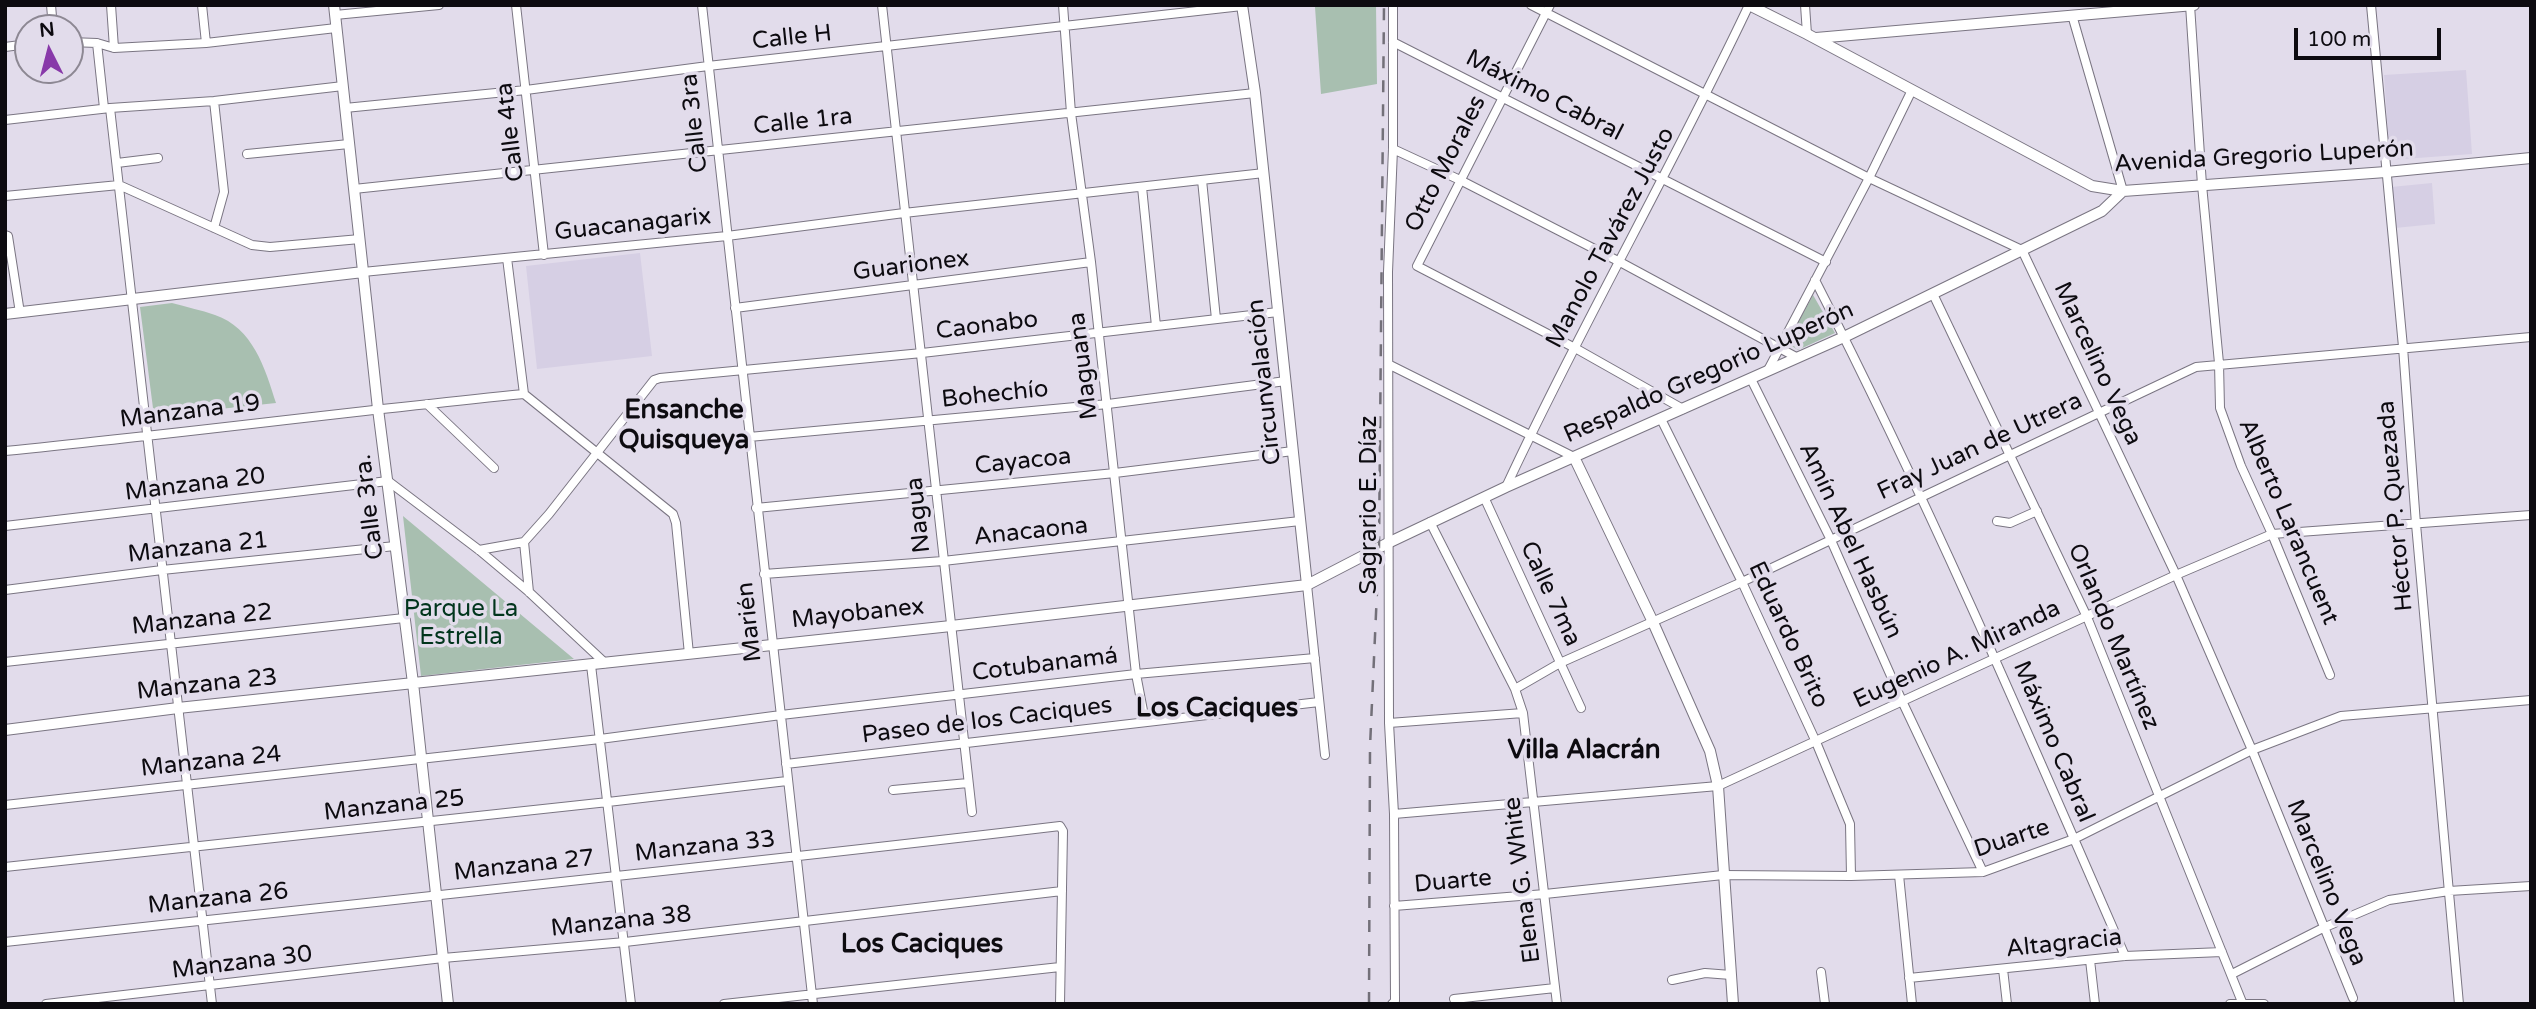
<!DOCTYPE html>
<html>
<head>
<meta charset="utf-8">
<style>
  body { margin:0 }
  #map { position:relative; width:2536px; height:1009px; overflow:hidden; background:#e2dceb; font-family:"Varela Round",sans-serif }
  canvas { display:block }
  .frame { position:absolute; inset:0; border:7px solid #0d0b10; pointer-events:none }
  .north { position:absolute; left:14px; top:14px; width:70px; height:70px; box-sizing:border-box; background:#e2dceb; border:2px solid #8d8893; border-radius:50%; rotate:354deg; font-size:19px; font-weight:700; line-height:28px; text-align:center; color:#0d0b10 }
  .north::after { content:''; display:block; margin:auto; width:24px; height:32px; background:#8839a9; clip-path:polygon(50% 0,100% 100%,50% 72%,0 100%) }
  .scale { position:absolute; left:2294px; top:28px; width:147px; height:32px; box-sizing:border-box; border:4px solid #0d0b10; border-top:0; padding-left:9px; font-size:21px; line-height:24px; white-space:nowrap; color:#0d0b10; -webkit-text-stroke:5px #e2dceb; paint-order:stroke }
</style>
</head>
<body>
<div id="map">
<canvas width="2536" height="1009"></canvas>
<div class="frame"></div>
<div class="north">N</div>
<div class="scale">100 m</div>
</div>
<script>
const ctx = document.querySelector('canvas').getContext('2d');
ctx.lineJoin = 'round';
function paint(path, color) { ctx.fillStyle = color; ctx.fill(path, 'evenodd'); }
function stroke(path, color, width, dash) { ctx.strokeStyle = color; ctx.lineWidth = width; ctx.lineCap = dash ? 'butt' : 'round'; ctx.setLineDash(dash || []); ctx.stroke(path); }
function label(font, color, halo, rows, align = 'center') {
  ctx.font = font + ' "Varela Round",sans-serif'; ctx.lineWidth = 7; ctx.setLineDash([]); ctx.textBaseline = 'middle'; ctx.strokeStyle = halo; ctx.fillStyle = color; for (const [text, x, y, turn = 0] of rows) {
    ctx.save(); ctx.translate(x, y); ctx.rotate((+turn || 0) * Math.PI / 180); ctx.textAlign = isNaN(turn) ? turn : align; if (halo) ctx.strokeText(text, 0, 0); ctx.fillText(text, 0, 0); ctx.restore();
  }
}
paint(new Path2D(`
  M2466,70L2472,154L2390,160L2384,75Z
  M2432,183L2435,224L2395,228L2391,187Z
  M640,253L652,356L537,369L526,266Z`), '#d6cfe4');
paint(new Path2D(`
  M1327,5H1376L1377,84L1321,94L1315,7Z
  M1813,295L1835,333L1798,350L1787,343Z
  M172,303C186,307 201,310 215,315C253,328 265,368 276,403L154,416L140,307Z
  M403,516L574,659L421,676Z`), '#a8bfb0');
const street = new Path2D(`
  M51,5L53,28
  M111,5L114,48L206,43L336,28
  M202,5L206,43
  M516,5L544,255
  M702,5L813,1004
  M882,5L972,812
  M1063,5L1071,113L1091,262L1136,674L1145,721
  M1531,5L1869,178L2022,250L2176,575L2252,750L2353,998
  M1550,5L1417,266L1575,348L1683,409
  M1805,5L1807,34
  M2190,5L2202,185L2219,363L2220,408L2241,466L2272,534L2330,675
  M2371,5L2403,347L2416,524L2459,1004
  M335,15L439,5
  M2072,15L2123,191
  M70,42L97,43L114,48
  M1393,42L1826,262
  M97,43L104,108
  M5,47L28,44
  M110,108L212,1004
  M345,108L526,90L708,66L1242,6
  M5,120L110,108L214,101L343,86
  M1393,149L1460,180L1620,262L1796,357
  M247,154L349,144
  M117,163L158,158
  M1202,180L1216,319
  M1142,187L1156,326
  M354,189L1255,93
  M5,196L119,185L252,245L270,247L360,239
  M214,228L224,192L214,101
  M5,235L8,236L20,313
  M507,258L524,394
  M363,272L727,236L904,213L1264,173
  M1815,280C1928,501 2026,728 2125,956
  M1933,294L2087,617L2242,1002
  M735,308L1091,262
  M1390,365L1574,457
  M1768,370L1869,178L1912,90
  M1751,379L1830,538L1902,701L1983,872
  M427,404L494,468
  M1661,419L1742,582L1816,742L1850,824L1851,876
  M749,437L1108,404L1286,381
  M5,451C178,434 351,411 524,394L673,514L676,523L689,654
  M1506,487C1582,324 1672,168 1749,5
  M1484,497L1581,708
  M756,508L1115,473L1293,451
  M1997,521L2010,523L2037,511
  M1430,522L1515,689L1523,713L1557,1004
  M5,526L388,481L479,550L529,592L605,663
  M524,542L529,592
  M479,550L524,542L549,514L654,380L660,378L922,353L1278,312
  M764,574L943,561L1300,521
  M1307,585L1325,755
  M5,590L162,570L395,546
  M5,662L404,618
  M591,665L631,1004
  M1515,689L1560,663L1742,582L2196,367L2531,337
  M1389,723L1523,713
  M786,764L1319,702
  M893,790L968,783
  M5,805L600,739L781,715L1136,674L1315,658
  M1394,814L1718,786L2176,575L2272,534L2531,515
  M5,867L608,802L787,781
  M1899,875L1912,1004
  M1394,906L1545,894L1723,875L1851,876L1983,872L2074,839L2252,750L2341,716L2531,700
  M5,942C357,903 709,868 1060,826L1063,831L1060,1004
  M2090,960L2095,1004
  M2003,969L2007,1004
  M1821,972L1825,1004
  M2232,974L2323,928L2389,900L2449,891L2531,886
  M1909,978L2125,956L2222,952
  M1672,980L1705,973L1731,975
  M1454,999L1555,988
  M46,1004L443,958L625,942L1062,891
  M724,1004L1060,967
  M1392,1004L1395,1001L1394,814L1389,723L1388,272L1393,149V5
  M2230,1004H2264`);
const secondary = new Path2D(`
  M334,5L378,409L413,683L448,1004
  M1242,5L1255,93L1307,585
  M1749,5L1807,34L2092,186L2123,191L2386,172L2531,158
  M1816,38L2194,5
  M5,314L363,272
  M1574,457L1652,620L1710,751L1718,786L1733,1004
  M5,730L178,708L951,626L1307,585L1390,542L1506,487L1844,337L2102,211L2123,191`);
stroke(street, '#7a7582', 10);
stroke(secondary, '#7a7582', 12);
stroke(street, '#fff', 8);
stroke(secondary, '#fff', 10);
stroke(new Path2D(`
  M1369,1004L1370,747L1379,547L1384,5`), '#737079', 2.5, [12, 12]);
label('24px', '#0d0b10', '#e2dceb', [
  ["Calle H",792,38,-6],
  ["Máximo Cabral",1544,96,27],
  ["Calle 1ra",803,122,-6],
  ["Calle 3ra",695,123,-96],
  ["Calle 4ta",511,132,-97],
  ["Avenida Gregorio Luperón",2264,157,-3],
  ["Otto Morales",1446,164,-63],
  ["Guacanagarix",633,225,-6],
  ["Manolo Tavárez Justo",1611,238,-62],
  ["Guarionex",911,266,-7],
  ["Caonabo",987,326,-7],
  ["Marcelino Vega",2097,364,65],
  ["Maguana",1084,366,-97],
  ["Respaldo Gregorio Luperón",1709,373,-24],
  ["Circunvalación",1265,382,-96],
  ["Bohechío",995,395,-6],
  ["Manzana 19",190,412,-7],
  ["Fray Juan de Utrera",1980,447,-25],
  ["Cayacoa",1023,462,-6],
  ["Manzana 20",195,485,-7],
  ["Sagrario E. Díaz",1370,505,-90],
  ["Héctor P. Quezada",2396,506,-95],
  ["Calle 3ra.",370,507,-97],
  ["Nagua",919,515,-96],
  ["Alberto Larancuent",2288,522,67],
  ["Anacaona",1031,532,-6],
  ["Amín Abel Hasbún",1850,541,65],
  ["Manzana 21",198,548,-6],
  ["Calle 7ma",1550,594,65],
  ["Mayobanex",858,614,-6],
  ["Manzana 22",202,620,-6],
  ["Marién",750,622,-96],
  ["Eduardo Brito",1788,635,65],
  ["Orlando Martínez",2113,637,67],
  ["Eugenio A. Miranda",1957,655,-25],
  ["Cotubanamá",1045,665,-7],
  ["Manzana 23",207,685,-6],
  ["Paseo de los Caciques",987,721,-7],
  ["Máximo Cabral",2053,742,67],
  ["Manzana 24",211,762,-6],
  ["Manzana 25",394,806,-6],
  ["Duarte",2012,839,-18],
  ["Manzana 33",705,847,-6],
  ["Manzana 27",524,866,-6],
  ["Elena G. White",1523,880,-97],
  ["Duarte",1453,882,-5],
  ["Marcelino Vega",2326,883,68],
  ["Manzana 26",218,899,-6],
  ["Manzana 38",621,922,-6],
  ["Altagracia",2064,944,-6],
  ["Manzana 30",242,963,-7]
]);
label('24px', '#01351c', '#e2dceb', [
  ["Parque La",461,610],
  ["Estrella",461,638]
]);
label('bold 26px', '#0d0b10', '#e2dceb', [
  ["Ensanche",684,411],
  ["Quisqueya",684,441],
  ["Los Caciques",1217,709],
  ["Villa Alacrán",1584,751],
  ["Los Caciques",922,945]
]);
</script>
</body>
</html>
